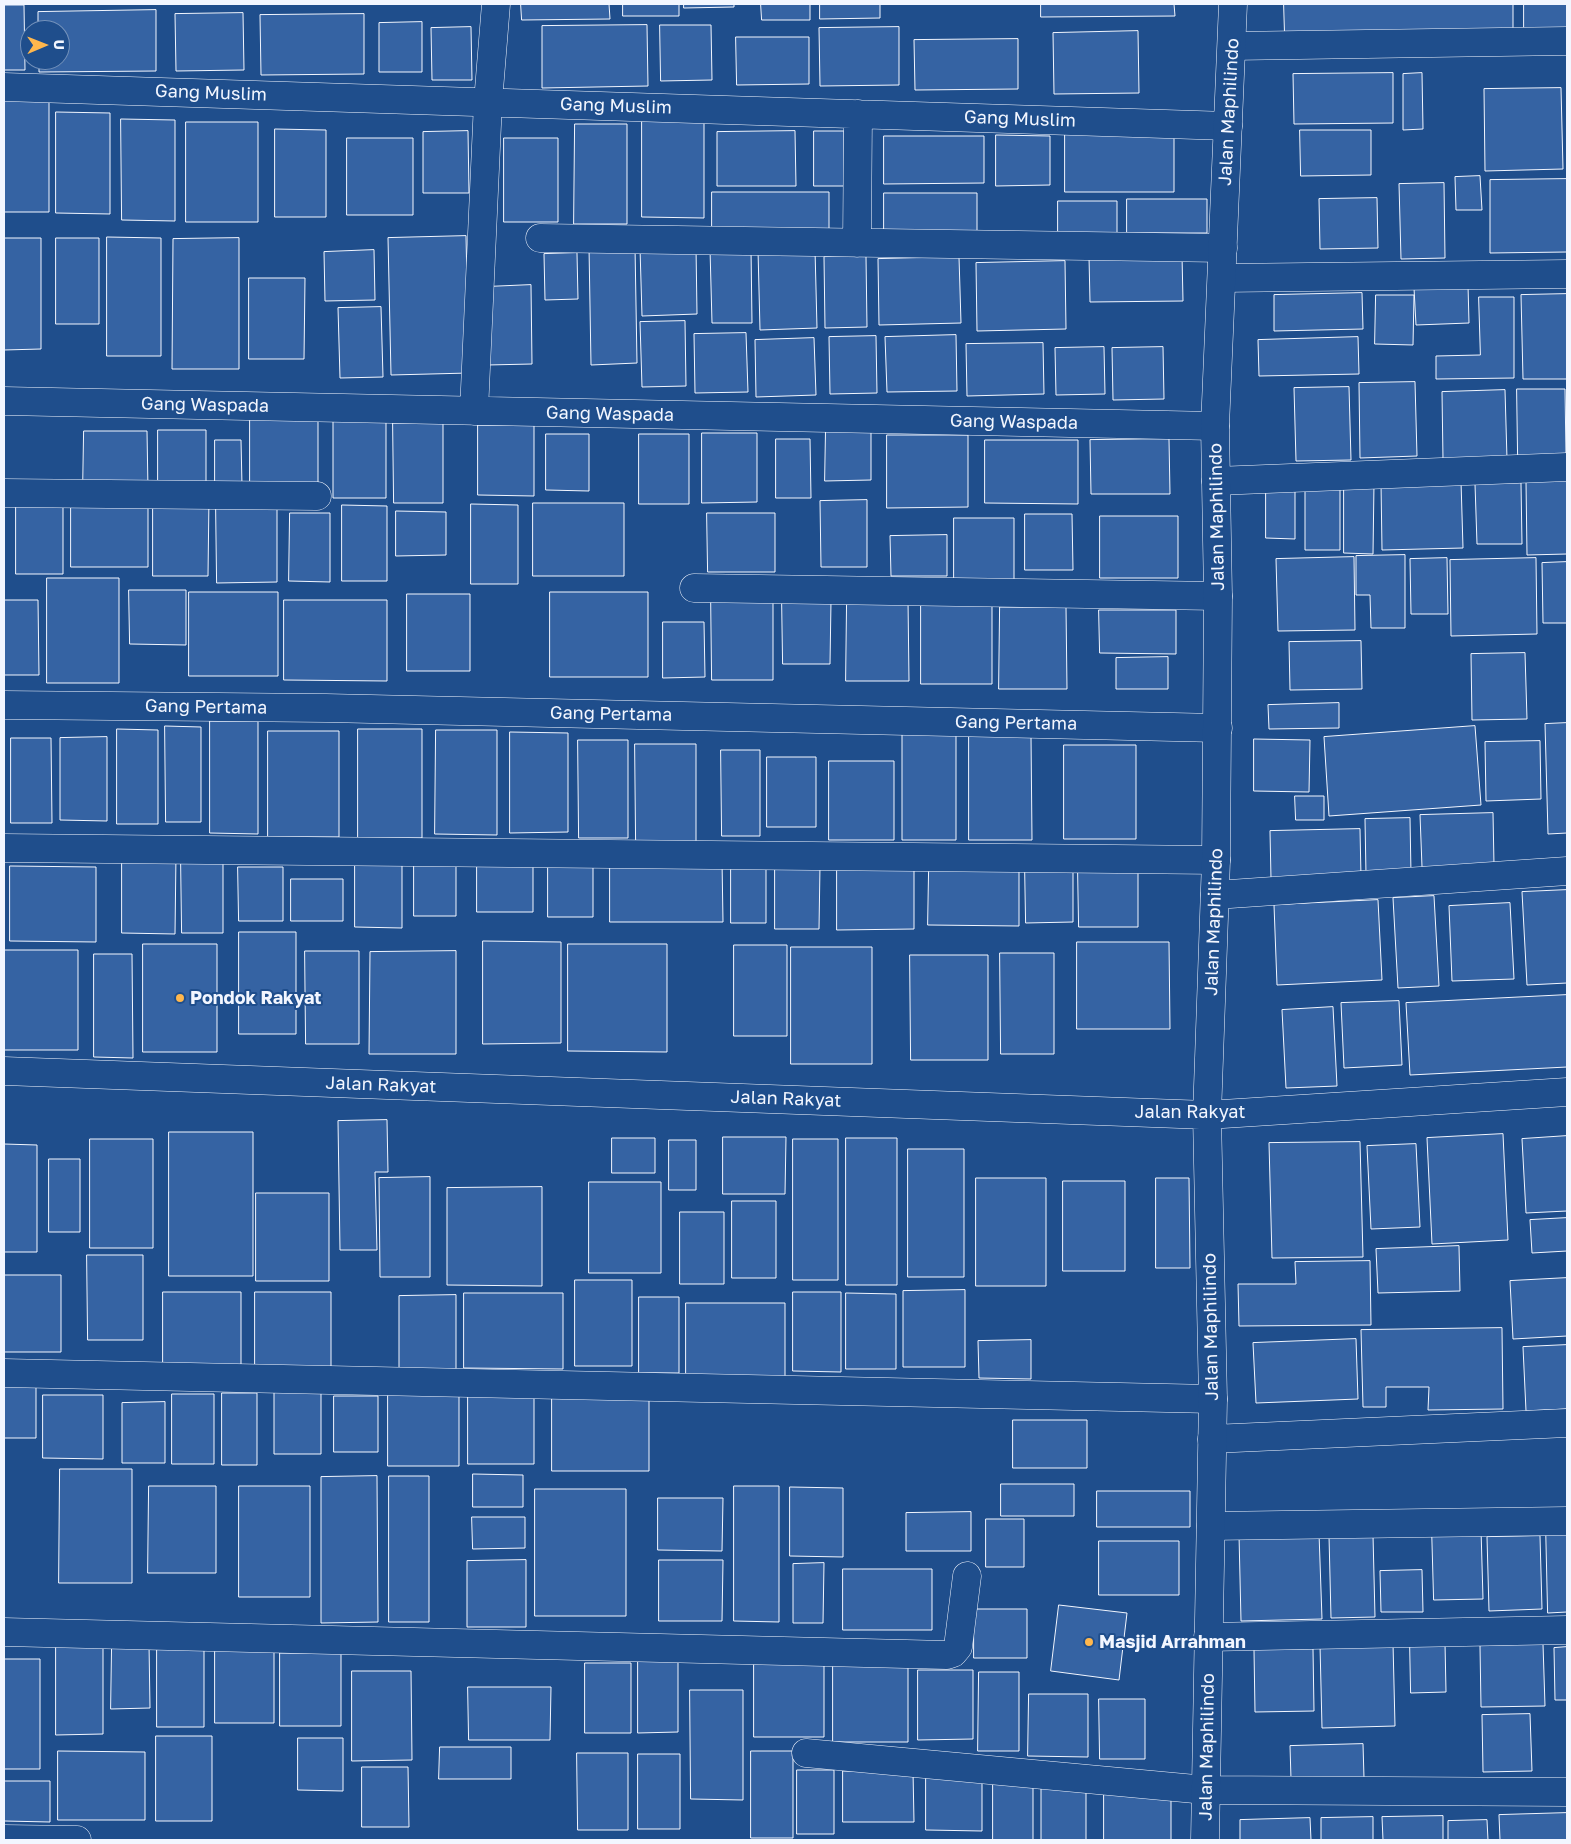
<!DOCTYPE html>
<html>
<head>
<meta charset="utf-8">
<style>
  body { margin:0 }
  #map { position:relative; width:1571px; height:1844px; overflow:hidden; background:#1f4e8c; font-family:"Golos Text",sans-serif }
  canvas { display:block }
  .frame { position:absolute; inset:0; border:5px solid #f2f6ff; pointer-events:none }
  .north { position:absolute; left:20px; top:20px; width:50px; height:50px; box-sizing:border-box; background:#1f4e8c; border:1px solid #7391ba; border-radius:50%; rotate:89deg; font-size:14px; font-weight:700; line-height:20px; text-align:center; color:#f2f6ff }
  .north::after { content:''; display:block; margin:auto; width:18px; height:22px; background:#ffb74d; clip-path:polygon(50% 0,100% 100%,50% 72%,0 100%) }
</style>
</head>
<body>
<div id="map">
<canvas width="1571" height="1844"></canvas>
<div class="frame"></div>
<div class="north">U</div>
</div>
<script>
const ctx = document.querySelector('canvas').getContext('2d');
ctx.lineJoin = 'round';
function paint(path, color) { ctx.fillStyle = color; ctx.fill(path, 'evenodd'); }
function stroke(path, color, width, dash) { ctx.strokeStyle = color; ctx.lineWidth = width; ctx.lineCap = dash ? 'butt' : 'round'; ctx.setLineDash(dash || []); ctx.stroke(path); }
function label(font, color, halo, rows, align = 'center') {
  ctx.font = font + ' "Golos Text",sans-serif'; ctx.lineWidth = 4; ctx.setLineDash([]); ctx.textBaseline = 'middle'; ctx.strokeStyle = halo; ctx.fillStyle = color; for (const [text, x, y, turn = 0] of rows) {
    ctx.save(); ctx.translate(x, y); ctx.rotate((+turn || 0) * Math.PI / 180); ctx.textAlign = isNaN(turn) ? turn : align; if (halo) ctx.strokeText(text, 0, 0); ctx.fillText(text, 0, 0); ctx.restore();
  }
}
const building = new Path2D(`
  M521,4H609L610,19L522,20Z
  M623,4H679V16H623Z
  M684,4H734V7L684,8Z
  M761,4H810V20H762Z
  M820,4H880V18L820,19Z
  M1041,4H1174L1175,16L1041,17Z
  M1284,4H1513V33L1285,36Z
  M1524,4H1567V35L1524,36Z
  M4,5H24L25,70H4Z
  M156,10V71L39,72V60H60V30H38V12Z
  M243,13L244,70L176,71L175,14Z
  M364,14V74L261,75L260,15Z
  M422,22V72H379V23Z
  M647,25L648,86L542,88V26Z
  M660,25H711L712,80L661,81Z
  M471,27L472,80H432L431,28Z
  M899,27V85L820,86L819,28Z
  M1138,31L1139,93L1054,94L1053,33Z
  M736,37H809V84L737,85Z
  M1018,39V89L915,90L914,40Z
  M1393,73V123L1294,124L1293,74Z
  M1422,73L1423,129L1403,130V74Z
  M1561,88L1563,169L1485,171L1484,89Z
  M4,97H49V212H4Z
  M56,112L110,113V214L56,213Z
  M642,118L704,119V218L642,217Z
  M121,119L175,120V221L122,220Z
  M186,122H258V222H186Z
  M575,124H627V224H574Z
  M275,129L326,130V217H275Z
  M1300,130H1371V175L1301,176Z
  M468,131L469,193H423V132Z
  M795,131L796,186H717V132Z
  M814,131H844V186H814Z
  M1065,132H1174V192H1065Z
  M996,135L1050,136V185L996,186Z
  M884,136H984V183L884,184Z
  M347,138H413V215H347Z
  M504,138H558V222H504Z
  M1480,176L1482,210H1456L1455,177Z
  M1567,179V252L1490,253V180Z
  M1444,183L1445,258L1401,259L1399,184Z
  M712,192H829V234H712Z
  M884,193H977V233H884Z
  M1377,198L1378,248L1320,249L1319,199Z
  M1127,199H1207V233H1127Z
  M1058,201H1117V234L1058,233Z
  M466,236L469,373L391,375L388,238Z
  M107,237L161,238V356H107Z
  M4,238H41V349L4,350Z
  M56,238H99V324H56Z
  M239,238V369H172L173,239Z
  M635,246L637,363L591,365L589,247Z
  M696,246L697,314L642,316L640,248Z
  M751,248L752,323H712L710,249Z
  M815,249L817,328L760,330L758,250Z
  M374,250L375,300L325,301L324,252Z
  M577,253L578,299L545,300L544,254Z
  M1182,255L1183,301L1090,302L1089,257Z
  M866,256L867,327L825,328L824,257Z
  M959,257L961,323L879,325L878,259Z
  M1065,261L1066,329L977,331L976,263Z
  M249,278H305L304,359H249Z
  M531,285L532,364L487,365L485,287Z
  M1468,285L1469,323L1416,325L1414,288Z
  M1362,293L1363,329L1274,331V295Z
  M1567,294V379H1523L1521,295Z
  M1376,295H1414L1413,345L1375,344Z
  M1479,297H1514V378L1436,379V356L1480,355Z
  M381,307L383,377L340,378L338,308Z
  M685,321L686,386L642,387L640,322Z
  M746,333L748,392L695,393L694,334Z
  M956,335L957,391L887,392L885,337Z
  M876,336L877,393L830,394L829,337Z
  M1358,337L1359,374L1259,376L1258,340Z
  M814,338L816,395L756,397L755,340Z
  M1043,343L1044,394L967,396L966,344Z
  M1104,347L1105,394L1056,395L1055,348Z
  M1163,347L1164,399L1113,400L1112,348Z
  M1415,382L1417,456L1360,458L1359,383Z
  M1349,387L1351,460L1296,461L1294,388Z
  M1517,389H1565L1566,455L1518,456Z
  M1505,390L1507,459L1443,460L1442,392Z
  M386,417V498H333V418Z
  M250,419H318V489H250Z
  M393,423H443V503H394Z
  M478,425H534V496L478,495Z
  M826,426H871V480L825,481Z
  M158,430H206V491H158Z
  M84,431H147L148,490H83Z
  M702,433H757V502L702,503Z
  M546,434H589V491L546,490Z
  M639,434H689V504H639Z
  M887,435H968V507L887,508Z
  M776,439H810L811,498H776Z
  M1169,439L1170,494H1091L1090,440Z
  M215,440H241L242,486H215Z
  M985,440H1078V504L985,503Z
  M1567,480V554L1527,555L1526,481Z
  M1266,481H1295V539L1266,538Z
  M1461,481L1463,548L1382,550L1381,483Z
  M1340,482V550H1305V483Z
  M1344,483H1374L1373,554L1344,553Z
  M1521,483L1522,544H1477L1475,484Z
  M153,496H209L208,576H153Z
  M71,497H148V567H71Z
  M867,500V567H821L820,501Z
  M533,503H624V576H533Z
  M471,504L518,505V584H471Z
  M16,505H63V574H16Z
  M342,505L387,506V581H342Z
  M216,506H277V582L217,583Z
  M396,511L446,512V555L396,556Z
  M290,513H330V582L289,581Z
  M707,513H775V572H708Z
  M1025,514H1072L1073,570H1025Z
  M1100,516H1178V578H1100Z
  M954,518H1014V581L954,582Z
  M947,535V576H891L890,536Z
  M1405,555V628H1371L1370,595H1356V556Z
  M1354,557L1355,630L1278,631L1276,559Z
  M1447,558L1448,614H1411L1410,559Z
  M1536,558L1537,634L1451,636L1450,560Z
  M1567,562V623H1543L1542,563Z
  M47,578H119V683H47Z
  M129,590H186V645L130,644Z
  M189,592H278V676H189Z
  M550,592H648V677H550Z
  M407,594H470V671H407Z
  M711,595H773V680H712Z
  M4,600H38L39,675H4Z
  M284,600H387V681L284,680Z
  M782,600L831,601L830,664H783Z
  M847,600H908L909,681H846Z
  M921,604H992V684H921Z
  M1000,607H1066L1067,689H999Z
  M1099,610H1176V654L1100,653Z
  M663,622H704L705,677L663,678Z
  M1361,641L1362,689L1290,690L1289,642Z
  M1525,653L1527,719L1472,720L1471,654Z
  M1168,657V689H1116V658Z
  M1339,703V728L1269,729L1268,705Z
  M210,721H258V834L210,833Z
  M1567,723V833L1548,834L1545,724Z
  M165,726L201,727V822H166Z
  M1475,726L1481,805L1329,816L1324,737Z
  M117,729L158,730V824H117Z
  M358,729H422V838H358Z
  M436,730H497V835L435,834Z
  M268,731H339V837H268Z
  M510,732L568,733V832L510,833Z
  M956,733V840H902V734Z
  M969,736H1031L1032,840H969Z
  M107,737V821L60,820V738Z
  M11,738H51L52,823H11Z
  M1254,739L1310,740L1309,792L1254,791Z
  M578,740H628V838H579Z
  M1540,741L1541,799L1486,801L1485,742Z
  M635,744H696V842H636Z
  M1064,745H1136V839H1064Z
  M721,750H760V836H722Z
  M767,757H816V827H767Z
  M829,761H894V840H829Z
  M1295,796H1324V820H1296Z
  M1493,813L1494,865L1422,867L1420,815Z
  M1410,818L1411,874L1366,875L1365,819Z
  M1360,829L1361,877L1271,879L1270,831Z
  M122,854H176L175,934L122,933Z
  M548,855H593V917H548Z
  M731,859H766V923H731Z
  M355,860H402V928L355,927Z
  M610,860H722L723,922H610Z
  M181,861H223V933H182Z
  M477,861H533V912H477Z
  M414,862H456V916H414Z
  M775,864L820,865L819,929H775Z
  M10,866L96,867V942L10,941Z
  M238,867H283V921H239Z
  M1025,867H1073V922L1026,923Z
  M837,868H914V929L837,930Z
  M929,870L1019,871V926L928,925Z
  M1078,871H1138V927H1079Z
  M291,879H343V921H291Z
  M1567,890V983L1527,985L1522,892Z
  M1434,896L1439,986L1398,988L1393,898Z
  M1378,900L1382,980L1277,985L1274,905Z
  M1510,903L1514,979L1452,981L1449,906Z
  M239,932H296V1034H239Z
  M483,941L561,942V1043L483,1044Z
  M1077,942H1169L1170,1029H1077Z
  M143,944H217V1052H143Z
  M568,944H667V1052L568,1051Z
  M734,945H787V1036H734Z
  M791,947H872V1064H791Z
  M4,950H78V1050H4Z
  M305,951H359V1044H306Z
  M456,951V1054H369L370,952Z
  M1000,953H1054V1054H1001Z
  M94,954H132L133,1058L94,1057Z
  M910,955H988V1060H911Z
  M1567,995V1067L1410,1075L1406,1003Z
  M1399,1001L1402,1065L1344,1068L1341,1003Z
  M1333,1007L1337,1086L1286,1088L1282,1010Z
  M387,1120L388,1172H375L377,1250H340L338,1121Z
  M169,1132H253V1276H169Z
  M1503,1134L1508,1240L1432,1244L1427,1138Z
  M1567,1136V1211L1526,1213L1522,1139Z
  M723,1137H786L785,1194H723Z
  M612,1138H655V1173H612Z
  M846,1138H897V1285H846Z
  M90,1139H153V1248H90Z
  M793,1139H838V1280H793Z
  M669,1140H696V1190H669Z
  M1360,1142L1363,1257L1272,1258L1269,1143Z
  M4,1144L37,1145V1252H4Z
  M1416,1144L1420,1227L1371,1229L1367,1146Z
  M908,1149H964V1277H908Z
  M49,1159H80V1232H49Z
  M430,1177V1277H380L379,1178Z
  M976,1178H1046V1286H976Z
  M1156,1178H1189L1190,1268H1156Z
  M1063,1181H1125V1271H1063Z
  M589,1182H661V1273H589Z
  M542,1187V1286L447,1285V1188Z
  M256,1193H329V1281H256Z
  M732,1201H776V1278H732Z
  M680,1212H724V1284H680Z
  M1567,1218V1251L1532,1253L1530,1220Z
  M1459,1246L1460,1291L1378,1293L1376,1249Z
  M87,1255H143V1340H88Z
  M1370,1261L1371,1325L1239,1326L1238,1284H1296L1295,1262Z
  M4,1275H61V1352H4Z
  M1567,1278V1336L1513,1339L1510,1281Z
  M575,1280H632V1366H575Z
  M965,1290V1367H903V1291Z
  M163,1292H241V1366L163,1365Z
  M255,1292H331V1369H255Z
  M793,1292H841V1372L793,1371Z
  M464,1293H563V1369L464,1368Z
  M846,1293L896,1294V1369H846Z
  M456,1295V1369H399V1296Z
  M639,1297H679V1373H639Z
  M686,1303H785V1377L686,1376Z
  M1502,1328L1503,1409L1428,1410L1429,1387H1386V1407H1363L1361,1330Z
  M1356,1339L1358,1399L1256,1403L1253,1343Z
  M1031,1340V1379L979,1378L978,1341Z
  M1567,1345V1409L1526,1411L1523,1347Z
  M4,1386H36V1438H4Z
  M321,1390V1454H274V1391Z
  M222,1393H257V1465H222Z
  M172,1394H214V1464H172Z
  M388,1394H459V1466H388Z
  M43,1395H103V1459L43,1458Z
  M468,1395H534V1464H468Z
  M334,1396H378V1452H334Z
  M552,1396L649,1397V1471H552Z
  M165,1402V1463H122V1403Z
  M1013,1420H1087V1468H1013Z
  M60,1469H132V1583H59Z
  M473,1474L523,1475V1507H473Z
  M377,1476L378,1622L321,1623V1477Z
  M389,1476H429V1622H389Z
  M1001,1484H1074V1516H1001Z
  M149,1486H216V1573H148Z
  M239,1486H310V1597H239Z
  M734,1486H779V1622L734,1621Z
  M790,1487L843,1488V1557L790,1556Z
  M535,1489H626V1616H535Z
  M1097,1491H1190V1527H1097Z
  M658,1498H723L722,1551L658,1550Z
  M971,1512V1551H906V1513Z
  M472,1517H525V1548L473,1549Z
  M986,1519H1024V1567H986Z
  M1546,1526H1567V1612L1548,1613Z
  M1432,1529H1481L1483,1599L1434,1600Z
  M1319,1533L1322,1619L1241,1621L1239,1535Z
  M1373,1535L1375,1617L1331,1618L1329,1536Z
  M1540,1536L1542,1609L1489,1611L1487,1537Z
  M1099,1541H1179V1595H1099Z
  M526,1560V1627H467V1561Z
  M659,1560H723L722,1621H659Z
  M824,1563L823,1623H793V1564Z
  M843,1569H932V1630H843Z
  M1422,1570L1423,1612H1381L1380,1571Z
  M1059,1605L1127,1613L1119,1680L1051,1671Z
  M974,1609H1027V1658H974Z
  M56,1643H103V1734L56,1735Z
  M1393,1643L1395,1726L1322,1728L1320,1645Z
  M1410,1643H1445L1446,1692L1411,1693Z
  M112,1644H149L150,1708L111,1709Z
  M1543,1644L1545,1706L1481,1707L1480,1646Z
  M157,1646L204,1647V1727H157Z
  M1567,1647V1700H1555L1554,1648Z
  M215,1648L274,1649V1723H215Z
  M1313,1649L1314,1711L1255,1712L1254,1650Z
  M280,1653H341V1726H280Z
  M638,1658H678V1732L638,1733Z
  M4,1659H40V1769H4Z
  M754,1660H824V1737H754Z
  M585,1663H631V1733H585Z
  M833,1664H908V1742H833Z
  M918,1670H973V1739L918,1740Z
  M352,1671H411L412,1760L352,1761Z
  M979,1672H1019V1751H978Z
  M468,1687H551L550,1740H469Z
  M690,1690H743V1800L691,1799Z
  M1029,1694H1088V1757L1028,1756Z
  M1099,1699H1145V1759H1100Z
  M1530,1714L1532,1771L1483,1772L1482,1715Z
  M156,1736H212V1821H156Z
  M298,1738H343V1791L298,1790Z
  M1363,1744L1364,1778L1291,1779L1290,1746Z
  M440,1747H511V1779H439Z
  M58,1751L145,1752V1820H58Z
  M751,1751H793V1838H751Z
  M577,1753H628V1830H578Z
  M638,1754H680V1829H638Z
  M362,1767H408L409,1827H362Z
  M797,1770H834V1834H797Z
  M843,1771H913L914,1822H843Z
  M926,1777H982V1831L926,1830Z
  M993,1778L1033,1779V1840H993Z
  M1086,1780V1840H1041V1781Z
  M4,1781H50V1822L4,1821Z
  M1104,1791L1171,1792V1840H1104Z
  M1567,1813V1840H1500L1499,1815Z
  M1443,1816V1840H1383L1382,1817Z
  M1373,1817V1840H1321V1818Z
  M1310,1818L1311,1840H1240V1820Z
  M1487,1820L1488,1840H1448V1821Z`);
paint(building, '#3563a3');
stroke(building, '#f2f6ff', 1);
const minor = new Path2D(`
  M1232,46L1567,41
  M4,87L1228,126
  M540,238L1223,248
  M857,243L858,114
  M1222,278L1567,274
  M4,401L1215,426
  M474,411L488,102L496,4
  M1216,481L1567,467
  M4,493L317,496
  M694,588L1218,596
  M4,705L326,708L1218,728
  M4,848L1216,860
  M1215,895L1567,871
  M4,1373L1213,1399
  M1212,1439L1567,1423
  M1211,1526L1567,1521
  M4,1632L947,1655L953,1653L958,1647L967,1576
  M1208,1637L1567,1630
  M806,1753L1206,1790L1567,1792
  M4,1839L77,1840`);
const tertiary = new Path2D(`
  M4,1071L1207,1115L1567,1092
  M1205,1840L1213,1399L1207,1115L1216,860L1218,596L1215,426L1233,4`);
stroke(minor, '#f2f6ff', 29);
stroke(tertiary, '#f2f6ff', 29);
stroke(minor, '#1f4e8c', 28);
stroke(tertiary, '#1f4e8c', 28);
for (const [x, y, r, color] of [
  [180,998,5,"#ffb74d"],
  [1089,1642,5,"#ffb74d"]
]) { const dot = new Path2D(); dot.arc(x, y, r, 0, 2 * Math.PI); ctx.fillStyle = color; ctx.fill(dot); stroke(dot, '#1f4e8c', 2); }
label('18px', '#f2f6ff', '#1f4e8c', [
  ["Gang Muslim",211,93,2],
  ["Gang Muslim",616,106,2],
  ["Jalan Maphilindo",1229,112,-87],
  ["Gang Muslim",1020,119,2],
  ["Gang Waspada",205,405,1],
  ["Gang Waspada",610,414,1],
  ["Gang Waspada",1014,422,1],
  ["Jalan Maphilindo",1217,517,-91],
  ["Gang Pertama",206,707,1],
  ["Gang Pertama",611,714,1],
  ["Gang Pertama",1016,723,1],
  ["Jalan Maphilindo",1214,922,-88],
  ["Jalan Rakyat",381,1085,2],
  ["Jalan Rakyat",786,1099,2],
  ["Jalan Rakyat",1190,1112],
  ["Jalan Maphilindo",1211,1327,-91],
  ["Jalan Maphilindo",1207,1747,-89]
]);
label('bold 18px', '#f2f6ff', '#1f4e8c', [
  ["Pondok Rakyat",190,998],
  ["Masjid Arrahman",1099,1642]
], 'left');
</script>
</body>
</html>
